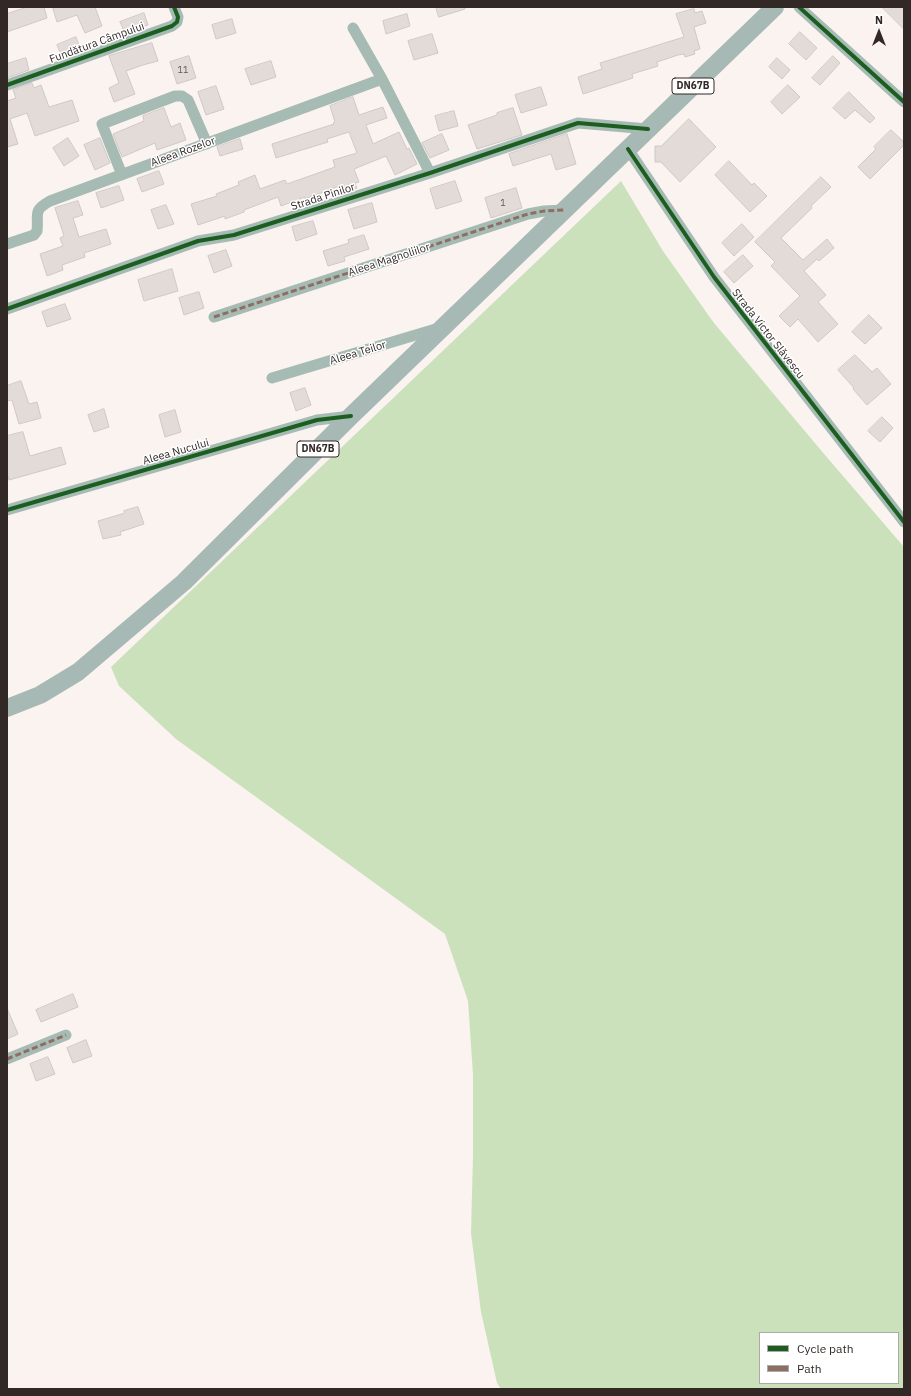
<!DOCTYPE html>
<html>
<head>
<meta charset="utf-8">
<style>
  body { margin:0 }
  #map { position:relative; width:911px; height:1396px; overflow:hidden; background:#fbf3f0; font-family:"IBM Plex Sans",sans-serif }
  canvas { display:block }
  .frame { position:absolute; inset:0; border:8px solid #322926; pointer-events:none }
  .legend { position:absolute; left:759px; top:1332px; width:140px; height:52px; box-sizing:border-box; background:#fff; border:1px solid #ada9a8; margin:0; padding:5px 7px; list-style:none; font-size:12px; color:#322926 }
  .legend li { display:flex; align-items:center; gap:8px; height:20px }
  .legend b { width:20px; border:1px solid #ada9a8 }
  .north { position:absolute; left:859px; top:12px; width:40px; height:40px; -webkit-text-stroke:3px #fff; paint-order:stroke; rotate:0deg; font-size:11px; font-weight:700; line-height:16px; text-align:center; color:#322926 }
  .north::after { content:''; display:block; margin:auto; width:14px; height:18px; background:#322926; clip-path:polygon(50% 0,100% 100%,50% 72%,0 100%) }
</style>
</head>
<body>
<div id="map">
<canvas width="911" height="1396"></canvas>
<div class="frame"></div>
<ul class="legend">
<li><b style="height:5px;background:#1b5e20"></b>Cycle path</li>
<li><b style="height:5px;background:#8d6e63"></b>Path</li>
</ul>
<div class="north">N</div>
</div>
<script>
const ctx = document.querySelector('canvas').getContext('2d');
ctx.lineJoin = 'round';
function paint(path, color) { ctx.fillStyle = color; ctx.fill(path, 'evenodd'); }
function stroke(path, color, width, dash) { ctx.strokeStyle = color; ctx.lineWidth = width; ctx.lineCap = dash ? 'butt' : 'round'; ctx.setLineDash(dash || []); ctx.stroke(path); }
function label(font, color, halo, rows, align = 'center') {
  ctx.font = font + ' "IBM Plex Sans",sans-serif'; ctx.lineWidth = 3; ctx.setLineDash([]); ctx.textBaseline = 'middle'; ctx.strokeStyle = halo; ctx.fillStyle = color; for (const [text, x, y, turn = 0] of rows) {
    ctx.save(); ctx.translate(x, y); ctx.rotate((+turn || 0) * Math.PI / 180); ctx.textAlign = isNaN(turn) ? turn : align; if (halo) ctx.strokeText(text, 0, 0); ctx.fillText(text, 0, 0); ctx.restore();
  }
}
paint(new Path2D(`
  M621,181L663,251L714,323L825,455L904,547V1389H501L497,1383L481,1312L471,1233L473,1154V1075L468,1001L445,934L176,739L119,686L111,667ZM760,1333H898V1383H760Z`), '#cbe1bb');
const building = new Path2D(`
  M28,7H44L47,18L7,32V14Z
  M58,7H95L102,26L85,33L77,15L57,22L53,9Z
  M436,7H465V9L439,17Z
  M882,7H904V29Z
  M694,9L695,13L702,11L706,23L694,27L700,49L694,51L695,54L685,57L684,54L678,55L657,62L658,66L632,74L633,78L583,94L578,77L602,69L600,63L684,37L676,14Z
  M144,13L148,25L125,33L120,22Z
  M407,14L410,26L386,34L383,21Z
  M232,19L236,33L216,39L212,25Z
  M800,32L817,48L806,60L789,44Z
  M432,34L438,53L414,60L408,41Z
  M76,37L81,50L62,57L57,45Z
  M152,43L158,61L143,65L126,71L135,94L114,102L109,88L119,83L109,56Z
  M189,56L196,78L177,84L170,62Z
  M833,56L840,63L820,85L812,78Z
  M26,58L29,70L7,78V64Z
  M777,58L790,70L782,79L769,67Z
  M271,61L276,77L251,85L245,69Z
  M32,83L34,88L41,85L49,107L72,100L79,121L35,136L27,113L10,119L18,144L7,147V101L16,98L13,90Z
  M788,85L800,97L782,114L771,102Z
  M216,86L224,109L206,115L198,92Z
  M541,87L547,105L521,113L515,95Z
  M849,92L875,118L870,123L855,110L845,119L833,108Z
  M353,97L359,115L383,107L387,118L366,125L373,144L399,132L407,149L409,148L417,164L395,175L386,156L354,169L359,182L355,183L357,188L344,192L342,185L305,199V197L281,206L278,197L244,210V212L225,219V216L198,225L191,204L217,196L216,194L239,185L238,182L255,175L260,189L285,180L287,184L335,167L333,160L357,153L349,132L327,139L328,142L276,158L272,144L334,124L333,123L335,122L330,106Z
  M164,108L171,127L180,123L186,140L157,150L155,143L122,157L113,134L144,121L143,116Z
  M513,108L522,135L477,149L468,125L497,115V113Z
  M454,111L458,126L439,131L435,116Z
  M689,119L716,147L680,182L661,162H655V146H661Z
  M891,130L904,142V145L870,179L858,167L876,149L874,147Z
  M442,134L449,150L430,158L422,143Z
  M567,134L576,164L556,170L551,154L513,166L509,154Z
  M68,138L79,156L64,166L53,148Z
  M100,138L110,163L95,170L84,145Z
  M240,139L243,149L220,156L217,147Z
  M729,161L752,185L754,183L767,196L750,212L715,175Z
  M159,171L164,184L142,192L137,179Z
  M821,177L831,187L811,206L812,208L781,238L803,260L827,239L834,248L819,261L817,259L804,271L826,295L818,302L838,324L818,342L798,319L790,327L779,316L800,296L771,266L775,262L755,242Z
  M455,181L462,201L436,209L430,189Z
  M119,186L124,200L101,208L96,193Z
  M516,188L522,208L491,218L485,198Z
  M78,201L83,215L73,218L79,237L106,229L111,244L84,253L85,257L62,265L63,270L47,276L40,254L63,246L60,238L64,236L55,208Z
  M372,203L377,222L354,229L348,210Z
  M166,205L174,224L158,229L151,210Z
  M313,221L317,234L296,241L292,227Z
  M742,224L754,237L734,256L722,243Z
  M364,235L369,249L344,257L345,261L328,266L323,251L349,243L348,240Z
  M226,250L232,266L214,273L208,256Z
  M743,255L753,266L734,283L724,272Z
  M172,269L178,291L144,301L138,280Z
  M199,292L204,308L184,315L179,298Z
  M65,304L71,319L47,327L42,312Z
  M869,315L882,328L865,344L852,332Z
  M855,355L872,372L877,368L891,384L867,405L853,389L854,388L838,370Z
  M21,381L29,404L37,402L41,418L19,424L12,400L7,401V386Z
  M305,388L311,405L296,411L290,393Z
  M104,409L109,427L94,432L88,415Z
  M175,410L181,432L165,437L159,415Z
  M882,417L893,428L880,442L868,431Z
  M23,432L30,456L61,447L66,464L9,480L7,473V436Z
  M138,507L144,524L120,532L121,535L103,539L98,521L125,513L124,511Z
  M73,994L78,1007L41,1022L36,1010Z
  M7,1008L18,1034L7,1039Z
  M86,1040L92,1056L73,1063L67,1048Z
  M48,1057L55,1074L36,1081L30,1064Z`);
paint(building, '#e2dbd8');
stroke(building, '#d0c8c5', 1);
stroke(new Path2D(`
  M799,7L904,102
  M353,28L382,79L430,173
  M7,85L172,26L177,22L178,17L174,7
  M628,149L714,277L904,522
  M122,175L102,124L175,96H182L188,100L207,144
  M7,244L34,235L37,231C39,214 32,211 50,201L382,79
  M7,309L198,241L234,235L430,173L578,123L648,129
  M214,317L528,214L544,211L564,210
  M272,378L439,328
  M7,510L317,420L351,416
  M7,1059L66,1035`), '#a7bbb5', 11);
stroke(new Path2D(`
  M7,708L40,695L78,672L184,582L351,416L775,7`), '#a7b9b4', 18);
stroke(new Path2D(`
  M214,317L528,214L544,211L565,210
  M7,1059L66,1035`), '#8d6e63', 3, [6, 3]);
stroke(new Path2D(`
  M799,7L904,102
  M7,85L172,26L177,22L178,17L174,7
  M628,149L714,277L904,522
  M7,309L198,241L234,235L430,173L578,123L648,129
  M7,510L317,420L351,416`), '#1b5e20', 4);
label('9px', '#605754', null, [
  ["11",183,70],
  ["1",503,203]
]);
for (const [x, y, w] of [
  [693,86,42],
  [318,449,42]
]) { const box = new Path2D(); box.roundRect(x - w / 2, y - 8, w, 16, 3); ctx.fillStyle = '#fff'; ctx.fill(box); stroke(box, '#322926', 1); }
label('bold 10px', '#322926', null, [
  ["DN67B",693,86],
  ["DN67B",318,449]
]);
label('11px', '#322926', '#fff', [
  ["Fundătura Câmpului",97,43,-20],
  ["Aleea Rozelor",183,152,-20],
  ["Strada Pinilor",323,197,-18],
  ["Aleea Magnoliilor",389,260,-18],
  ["Strada Victor Slăvescu",768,334,52],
  ["Aleea Teilor",358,353,-17],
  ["Aleea Nucului",176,452,-16]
]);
</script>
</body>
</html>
